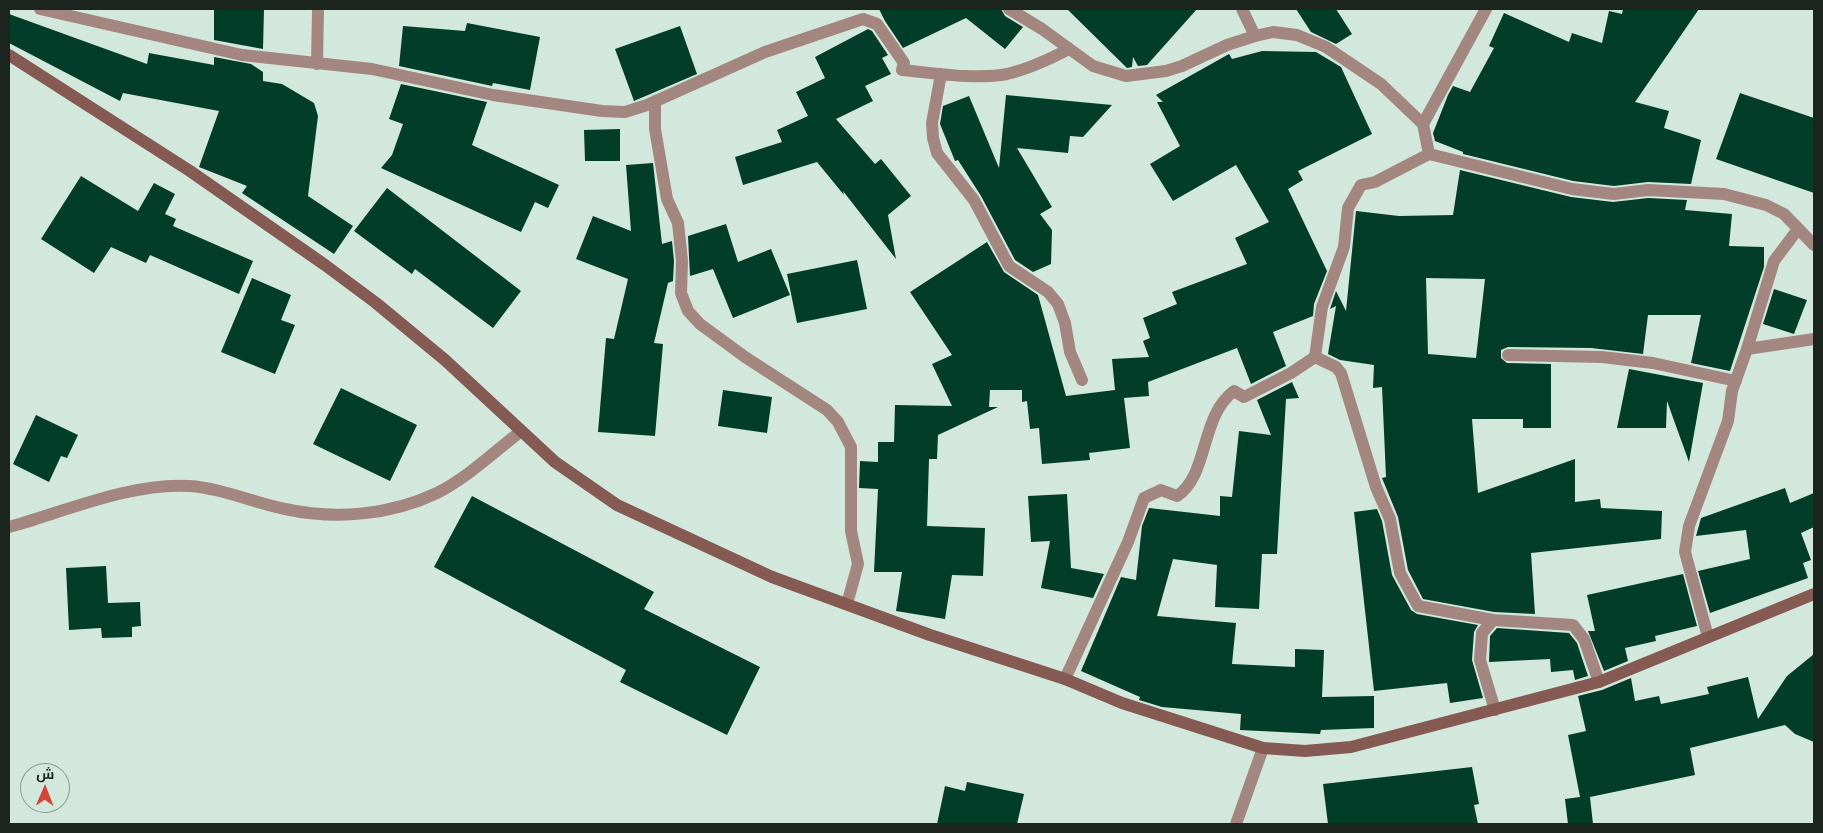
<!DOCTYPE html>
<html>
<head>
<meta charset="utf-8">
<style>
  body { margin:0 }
  #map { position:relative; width:1823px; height:833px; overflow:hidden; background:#d3e8dd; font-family:"Roboto Condensed",Cairo,sans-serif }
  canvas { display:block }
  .frame { position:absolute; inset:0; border:10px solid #1c2420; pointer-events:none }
  .north { position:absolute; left:20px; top:763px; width:50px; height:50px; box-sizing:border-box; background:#d3e8dd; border:1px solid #8a9a91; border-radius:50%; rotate:1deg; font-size:14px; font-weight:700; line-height:20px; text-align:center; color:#1c2420 }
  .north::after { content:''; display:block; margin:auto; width:18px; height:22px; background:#d34537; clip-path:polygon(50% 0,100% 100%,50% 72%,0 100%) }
</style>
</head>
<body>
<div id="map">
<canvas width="1823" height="833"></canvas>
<div class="frame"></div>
<div class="north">ش</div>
</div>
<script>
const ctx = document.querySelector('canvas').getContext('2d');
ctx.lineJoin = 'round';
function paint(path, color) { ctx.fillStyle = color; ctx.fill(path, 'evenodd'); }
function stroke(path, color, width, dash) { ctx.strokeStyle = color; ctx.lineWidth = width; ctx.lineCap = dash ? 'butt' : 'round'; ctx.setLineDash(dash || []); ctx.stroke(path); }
paint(new Path2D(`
  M214,9H264L263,49L214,40Z
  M879,9H1001L1005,16L1023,27L1005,49L966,18L903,48L885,21Z
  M1067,9H1197L1147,65L1138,66L1133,57L1132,67L1127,68Z
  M1296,9H1336L1352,34L1336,44L1311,32Z
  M1623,9H1699L1635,102L1669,111L1664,128L1701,140L1691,184L1648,182L1614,186L1573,181L1463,154V152L1435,141L1433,133L1448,95L1453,86L1470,92L1494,48L1489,46L1504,13L1569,42L1572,33L1602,43L1609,11L1622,14Z
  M9,14L147,64L149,53L214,65V57L251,64L263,72V81L282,84L314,103L318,116L308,196L353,226L334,254L242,193L247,186L199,167L219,111L123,93L120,101L9,43Z
  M467,23L540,37L530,90L493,83L492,86L399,66L403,26L465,31Z
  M680,26L697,74L634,101L615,49Z
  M868,29L872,31L888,55L882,58L891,74L865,86L873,101L836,119L875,164L881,159L911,196L888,215L896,259L843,191L844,195L817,162L743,185L735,157L782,142L777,130L808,116L796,92L825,78L815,57Z
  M1262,51L1316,52L1341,67L1372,134L1298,171L1303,180L1288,189L1327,271L1314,304L1313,316L1273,332L1286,366L1251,384L1237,348L1148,382L1149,396L1124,398L1130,448L1089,453L1090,460L1042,464L1039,428L1030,429L1027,401L1022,402V390H990L989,407H998L938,435L937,459H929L927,526L985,528L983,576L952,575L945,619L896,611L902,572H874L878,489L859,488L860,461L878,462V442H894L895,405L952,406L932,364L952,355L910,292L987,242L1004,272L1038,295L1066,396L1115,390L1112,359L1149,357L1143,341L1150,338L1143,318L1177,304L1172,292L1247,264L1235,238L1269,222L1236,165L1173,201L1150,164L1180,146L1157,102H1163L1156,95L1229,54L1232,59Z
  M401,84L487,102L472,145L559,185L548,208L535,202L521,232L381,168L392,155L403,124L389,119Z
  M1740,93L1814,118V193L1716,159Z
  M1006,95L1112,105L1083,137L1070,136L1068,153L1017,148L1052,207L1040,214L1052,230L1051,264L1033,272L1015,260L981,196L958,160L955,161L940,124L943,106L969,96L999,168Z
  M620,129V161H585L584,130Z
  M653,163L662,244L672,241L674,261L673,281L668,283L654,343L663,344L655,436L598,432L606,338L614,339L628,279L576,259L593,216L631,231L626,165Z
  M1460,170L1571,197L1613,202L1648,198L1687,200L1685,210L1732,214L1729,246L1764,247V267L1730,371L1691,363L1701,315H1648L1643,354L1591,348L1508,347L1501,350V358L1507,363L1551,364V428H1523V419H1472L1478,493L1575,459V502L1600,499L1601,508L1662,511L1661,539L1531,553L1535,614L1494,612L1423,599L1408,570L1398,517L1382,478L1386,477L1382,387L1373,388L1374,365L1340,360L1328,354L1336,306L1330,309L1336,291L1346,311L1356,211L1399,216L1453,215ZM1426,278L1485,279L1476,358L1428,354Z
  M81,176L138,211L154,183L175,194L165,214L176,219L173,226L253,261L239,294L150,255L146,263L111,247L94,273L41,239Z
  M387,188L521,291L493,328L415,269L412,274L354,231Z
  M726,224L738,262L771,249L790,295L733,318L713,269L690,276L688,236Z
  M857,260L867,309L797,323L787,274Z
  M252,278L291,295L281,320L295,325L275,374L221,352Z
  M1774,289L1807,300L1794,334L1763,324Z
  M1629,369L1703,383L1689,462L1667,401L1666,428H1617Z
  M1292,382L1299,398L1286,399L1277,554H1262L1259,609L1215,607L1217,565L1173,559L1157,616L1236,623L1232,664L1295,667V649L1324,650L1322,697L1374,696V728L1321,730L1320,734L1240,730L1241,714L1162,707L1139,700L1140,697L1081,671L1121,577L1136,580L1142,526L1149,508L1220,516V496L1232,497L1239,431L1271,435L1257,400Z
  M341,388L417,425L390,481L313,444Z
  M723,390L772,397L767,433L718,426Z
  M36,415L78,435L67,458L61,456L49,482L13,464Z
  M1785,488L1790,503L1814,493V527L1801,533L1811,560L1803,563L1808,578L1710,613L1698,571L1750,559L1746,530L1696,536L1701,518Z
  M1067,494L1071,568L1104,574L1093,598L1041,588L1050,541L1031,542L1028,496Z
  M472,496L654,592L644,609L760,667L727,735L620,682L626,670L434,567Z
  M1377,509L1382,521L1392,575L1411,610L1417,614L1478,625L1474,632L1472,660L1483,698L1450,703L1447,683L1374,691L1354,512Z
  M106,566L108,603L140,602L141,626L132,627V637L102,638L101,628L69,630L66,568Z
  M1683,574L1697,626L1655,636L1656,641L1625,648L1628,661L1604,671L1588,631H1595L1587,595Z
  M1497,628L1569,633L1577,643L1588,676L1575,680L1573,670L1551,672L1550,659L1489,662L1490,636Z
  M1814,654V742L1795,734L1785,725L1690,748L1695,775L1590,797L1593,824H1568L1565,799L1580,797L1568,735L1586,731L1578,696L1602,690L1631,678L1635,701L1659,696L1661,704L1709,694L1707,687L1748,677L1758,719L1787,676Z
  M1472,767L1479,804L1474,805L1478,824H1328L1323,784Z
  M967,782L1024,794L1017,824H937L945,786L965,791Z`), '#013d29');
stroke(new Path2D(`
  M40,9L242,55L372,69L493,95L602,111L625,112L647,105L765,52L863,19L877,24L904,63L902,70C934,73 976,80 1007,74C1028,69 1050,59 1069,49
  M1009,9L1042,29L1093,66L1126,76L1166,71L1182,66L1227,45L1255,36L1273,32L1297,35L1326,47L1381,84L1423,124L1429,154L1572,189L1614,194L1648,190L1724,194L1766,205L1784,214L1814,245
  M1242,9L1255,36
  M317,64L318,9
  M941,74L932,123L933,138L937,153L974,200L1009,266L1048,292L1058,304L1065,323L1070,352L1082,380
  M655,101V129L667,199L678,223L682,261L681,293L688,311L700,324L745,357L827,410L838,422L851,447V531L858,564L847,604
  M1423,124L1486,9
  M1747,349L1774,261L1798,229
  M1508,355L1602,357L1653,363L1736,381
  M1315,357L1336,367L1341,373L1376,487L1390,519L1400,573L1418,606L1493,620L1573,625L1584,639L1599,682
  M9,527C63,512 133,482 189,486C222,488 254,503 285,509C336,520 391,515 437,493C467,478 494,452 520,432
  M1493,620L1482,633L1480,660L1495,710
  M1708,637L1685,552L1689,526L1728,421L1732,391L1747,349L1814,339
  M1065,679L1128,542L1144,498L1161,490L1177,496C1209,475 1200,416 1234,391L1244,397L1291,373L1315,357L1322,307L1344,247L1348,208L1361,185L1375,182L1429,154
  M1236,824L1263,748`), '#a48681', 12);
stroke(new Path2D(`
  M9,55L190,171L325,265L376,303L445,360L555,462L617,505L772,577L930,635L1065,679L1122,703L1263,748L1305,751L1351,747L1599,682L1814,594`), '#845a53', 12);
</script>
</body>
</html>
